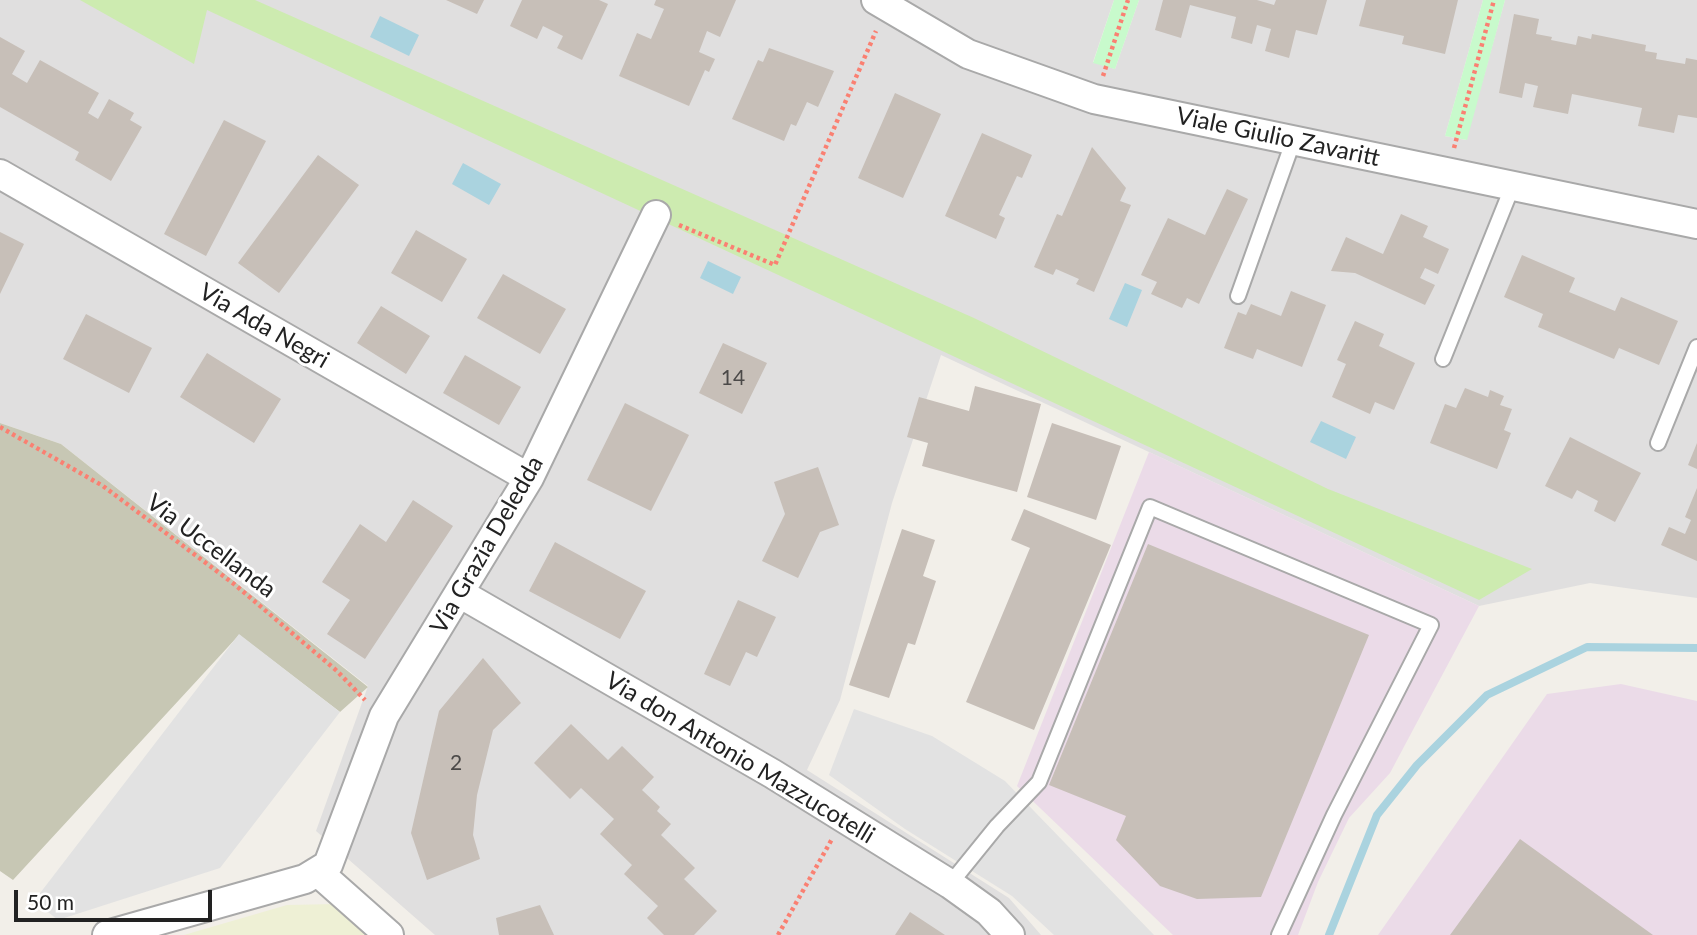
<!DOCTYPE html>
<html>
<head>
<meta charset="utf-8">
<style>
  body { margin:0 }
  #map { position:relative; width:1697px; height:935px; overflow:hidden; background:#f2efe9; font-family:Lato,sans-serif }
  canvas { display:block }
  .scale { position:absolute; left:14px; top:890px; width:198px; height:32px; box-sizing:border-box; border:4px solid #222; border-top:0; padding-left:9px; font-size:21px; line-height:24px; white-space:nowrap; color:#222; -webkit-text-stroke:5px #fff; paint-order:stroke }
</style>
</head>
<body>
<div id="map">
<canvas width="1697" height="935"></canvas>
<div class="scale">50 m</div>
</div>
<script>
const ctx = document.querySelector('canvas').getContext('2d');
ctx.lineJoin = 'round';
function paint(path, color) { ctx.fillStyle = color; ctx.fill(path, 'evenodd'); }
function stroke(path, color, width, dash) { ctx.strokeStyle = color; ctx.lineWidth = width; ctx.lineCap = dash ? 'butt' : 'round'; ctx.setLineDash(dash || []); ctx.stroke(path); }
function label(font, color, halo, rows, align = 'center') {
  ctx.font = font + ' Lato,sans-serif'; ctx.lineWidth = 6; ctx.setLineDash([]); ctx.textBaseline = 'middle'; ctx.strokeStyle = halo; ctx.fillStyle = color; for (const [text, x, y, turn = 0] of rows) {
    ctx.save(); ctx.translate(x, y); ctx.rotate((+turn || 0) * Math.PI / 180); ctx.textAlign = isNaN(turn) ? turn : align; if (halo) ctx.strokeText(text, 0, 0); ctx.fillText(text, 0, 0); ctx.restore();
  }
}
paint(new Path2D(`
  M0,0H1114L1093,62L1115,69L1139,0H1483L1445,136L1466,140L1505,0H1697V598L1590,583L1479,606L941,355L892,503L840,700L807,770L1009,898L1041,935H435L316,831L368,686L61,444L0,423Z`), '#e0dfdf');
paint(new Path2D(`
  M1149,452L1479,606L1390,773L1349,818L1318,882L1298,935H1173L1017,786Z
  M1621,684L1697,701V935H1378L1547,694Z`), '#ebdbe8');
paint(new Path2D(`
  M0,423L61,444L368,687L340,712L239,635L13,880L0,871Z`), '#c7c7b4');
paint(new Path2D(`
  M337,904L389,935H184L287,905Z`), '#eef0d5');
paint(new Path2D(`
  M80,0H255L974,318L1328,489L1532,569L1479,600L207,10L194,64Z`), '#cdebb0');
paint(new Path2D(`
  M1114,0H1139L1115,69L1093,63Z
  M1483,0H1505L1467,140L1445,136Z`), '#c8facc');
paint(new Path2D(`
  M239,634L340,712L220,868L58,920L34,901Z
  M854,709L932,736L1005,781L1154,935H1054L1012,896L905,829L829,775Z`), '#e2e2e2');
paint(new Path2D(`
  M380,16L419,35L409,56L370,37Z
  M463,163L501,184L489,205L452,184Z
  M708,261L741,277L733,294L700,278Z
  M1125,283L1142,290L1127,327L1109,319Z
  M1321,421L1356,437L1346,459L1310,442Z`), '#aad3df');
stroke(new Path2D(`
  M1329,935L1377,815L1417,765L1487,695L1587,647L1697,648`), '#aad3df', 8);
paint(new Path2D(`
  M446,0H484L477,14Z
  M522,0H599L608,4L582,60L557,48L563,36L543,26L537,39L510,26Z
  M656,0H736L720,37L707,31L699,52L715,59L709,72L705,70L689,106L619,76L637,33L651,39L664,9L654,5Z
  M1163,0H1257L1274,5L1276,0H1327L1317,35L1296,30L1289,58L1265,51L1271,29L1257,25L1252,44L1231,38L1236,17L1190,5L1181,38L1155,30Z
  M1366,0H1458L1445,54L1402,44L1404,36L1359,26Z
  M1514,14L1539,19L1536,34L1552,37L1551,40L1576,45L1578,36L1591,39L1592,34L1646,45L1645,51L1657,53L1656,59L1685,64L1686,58L1697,60V118L1678,115L1674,133L1638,126L1642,108L1572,94L1568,114L1533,107L1538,86L1525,83L1522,98L1499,93Z
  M0,37L25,51L12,74L27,83L40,60L99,93L88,113L98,119L109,99L134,113L130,120L142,127L111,181L75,160L79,152L0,107Z
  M769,48L834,71L818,107L807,102L796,126L791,124L784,141L732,119L758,60L763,62Z
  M895,93L941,114L903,198L858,178Z
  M224,120L266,141L206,256L164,234Z
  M982,133L1032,155L1022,178L1017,176L999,215L1005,218L996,239L945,216Z
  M1092,147L1126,188L1120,201L1131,205L1094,292L1076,284L1079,279L1056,269L1053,275L1034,267L1057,214L1062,216Z
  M318,155L359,185L279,293L238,263Z
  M1227,189L1248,199L1199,304L1187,298L1182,308L1151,294L1157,282L1141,275L1168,218L1205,235Z
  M1401,214L1428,226L1423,237L1449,249L1438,274L1425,268L1420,278L1435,285L1425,305L1355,273L1331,271L1346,237L1383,254Z
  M416,230L467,259L442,302L391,273Z
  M0,232L24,244L0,294Z
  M1522,255L1575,278L1569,292L1615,311L1621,297L1678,321L1659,365L1619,348L1614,359L1538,327L1543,314L1504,297Z
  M503,274L566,309L540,354L477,318Z
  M1291,291L1326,305L1302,367L1257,349L1253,359L1224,348L1238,312L1246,315L1251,304L1281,316Z
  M381,306L430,336L406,374L357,343Z
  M86,314L152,348L129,393L63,359Z
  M1355,321L1384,334L1379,346L1415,363L1394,410L1375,402L1370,414L1332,397L1346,364L1337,360Z
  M723,343L767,363L742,414L699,393Z
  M207,353L281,399L254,443L180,397Z
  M465,355L521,387L499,425L443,393Z
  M975,386L1041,404L1017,492L922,466L928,443L907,437L919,397L969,411Z
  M1465,388L1488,397L1490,390L1504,396L1500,405L1512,409L1504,430L1511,433L1497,469L1430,443L1445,404L1456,408Z
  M625,403L689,435L651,511L587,480Z
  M1052,423L1121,446L1096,520L1027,497Z
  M1570,437L1641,473L1615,522L1594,511L1598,501L1577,490L1572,499L1545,486Z
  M1697,443V469L1688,465Z
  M818,467L839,525L820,532L798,578L762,561L785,514L774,482Z
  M1697,488V561L1661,545L1669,527L1685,534L1691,520L1685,517Z
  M413,500L453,526L365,659L327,634L350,600L322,582L360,524L386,542Z
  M1024,509L1111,545L1034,730L966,702L1030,548L1011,540Z
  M902,529L935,540L923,576L936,581L915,645L908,643L889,698L849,685Z
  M555,542L646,591L620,639L529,591Z
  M1148,544L1369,635L1261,897L1197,899L1160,886L1116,840L1126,816L1049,785Z
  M738,600L776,617L757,657L746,652L730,686L704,674Z
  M483,658L521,703L493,730L477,795L473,835L480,859L427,880L411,833L439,711Z
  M571,724L608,760L622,746L654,777L642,790L660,807L657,811L671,824L661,835L695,868L684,879L717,911L694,935H664L647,918L658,906L624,874L632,865L600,834L614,819L581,788L570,799L534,763Z
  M1520,839L1653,935H1450Z
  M540,905L554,935H499L496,918Z
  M910,912L945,935H895Z`), '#c7bfb8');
const lane = new Path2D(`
  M1238,296L1294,139
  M1443,359L1513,185
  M1658,443L1697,347
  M950,884L997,826L1039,782L1150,507L1431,625L1334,815L1279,935`);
const street = new Path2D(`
  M876,0L968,54L1094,99L1697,224
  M0,174L529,478
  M461,594L773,774L950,884L989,912L1010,935
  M319,873L389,935
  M107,935L305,879L328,865L384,716L529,478L656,215`);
stroke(lane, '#a9a9a9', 18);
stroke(street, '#a9a9a9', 32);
stroke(new Path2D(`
  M1103,76L1128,0
  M1454,148L1494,0
  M679,225L775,265L876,31
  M0,427L103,486L234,584L337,671L365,700
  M778,935L832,839`), '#fa8072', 4.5, [3.5, 3.5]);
stroke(lane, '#fff', 14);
stroke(street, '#fff', 28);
label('21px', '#4b4948', null, [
  ["14",733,378],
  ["2",456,763]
]);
label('24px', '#222', '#fff', [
  ["Viale Giulio Zavaritt",1278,137,12],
  ["Via Ada Negri",264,326,30],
  ["Via Grazia Deledda",487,545,-60],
  ["Via Uccellanda",211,546,37],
  ["Via don Antonio Mazzucotelli",740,758,31]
]);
</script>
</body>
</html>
